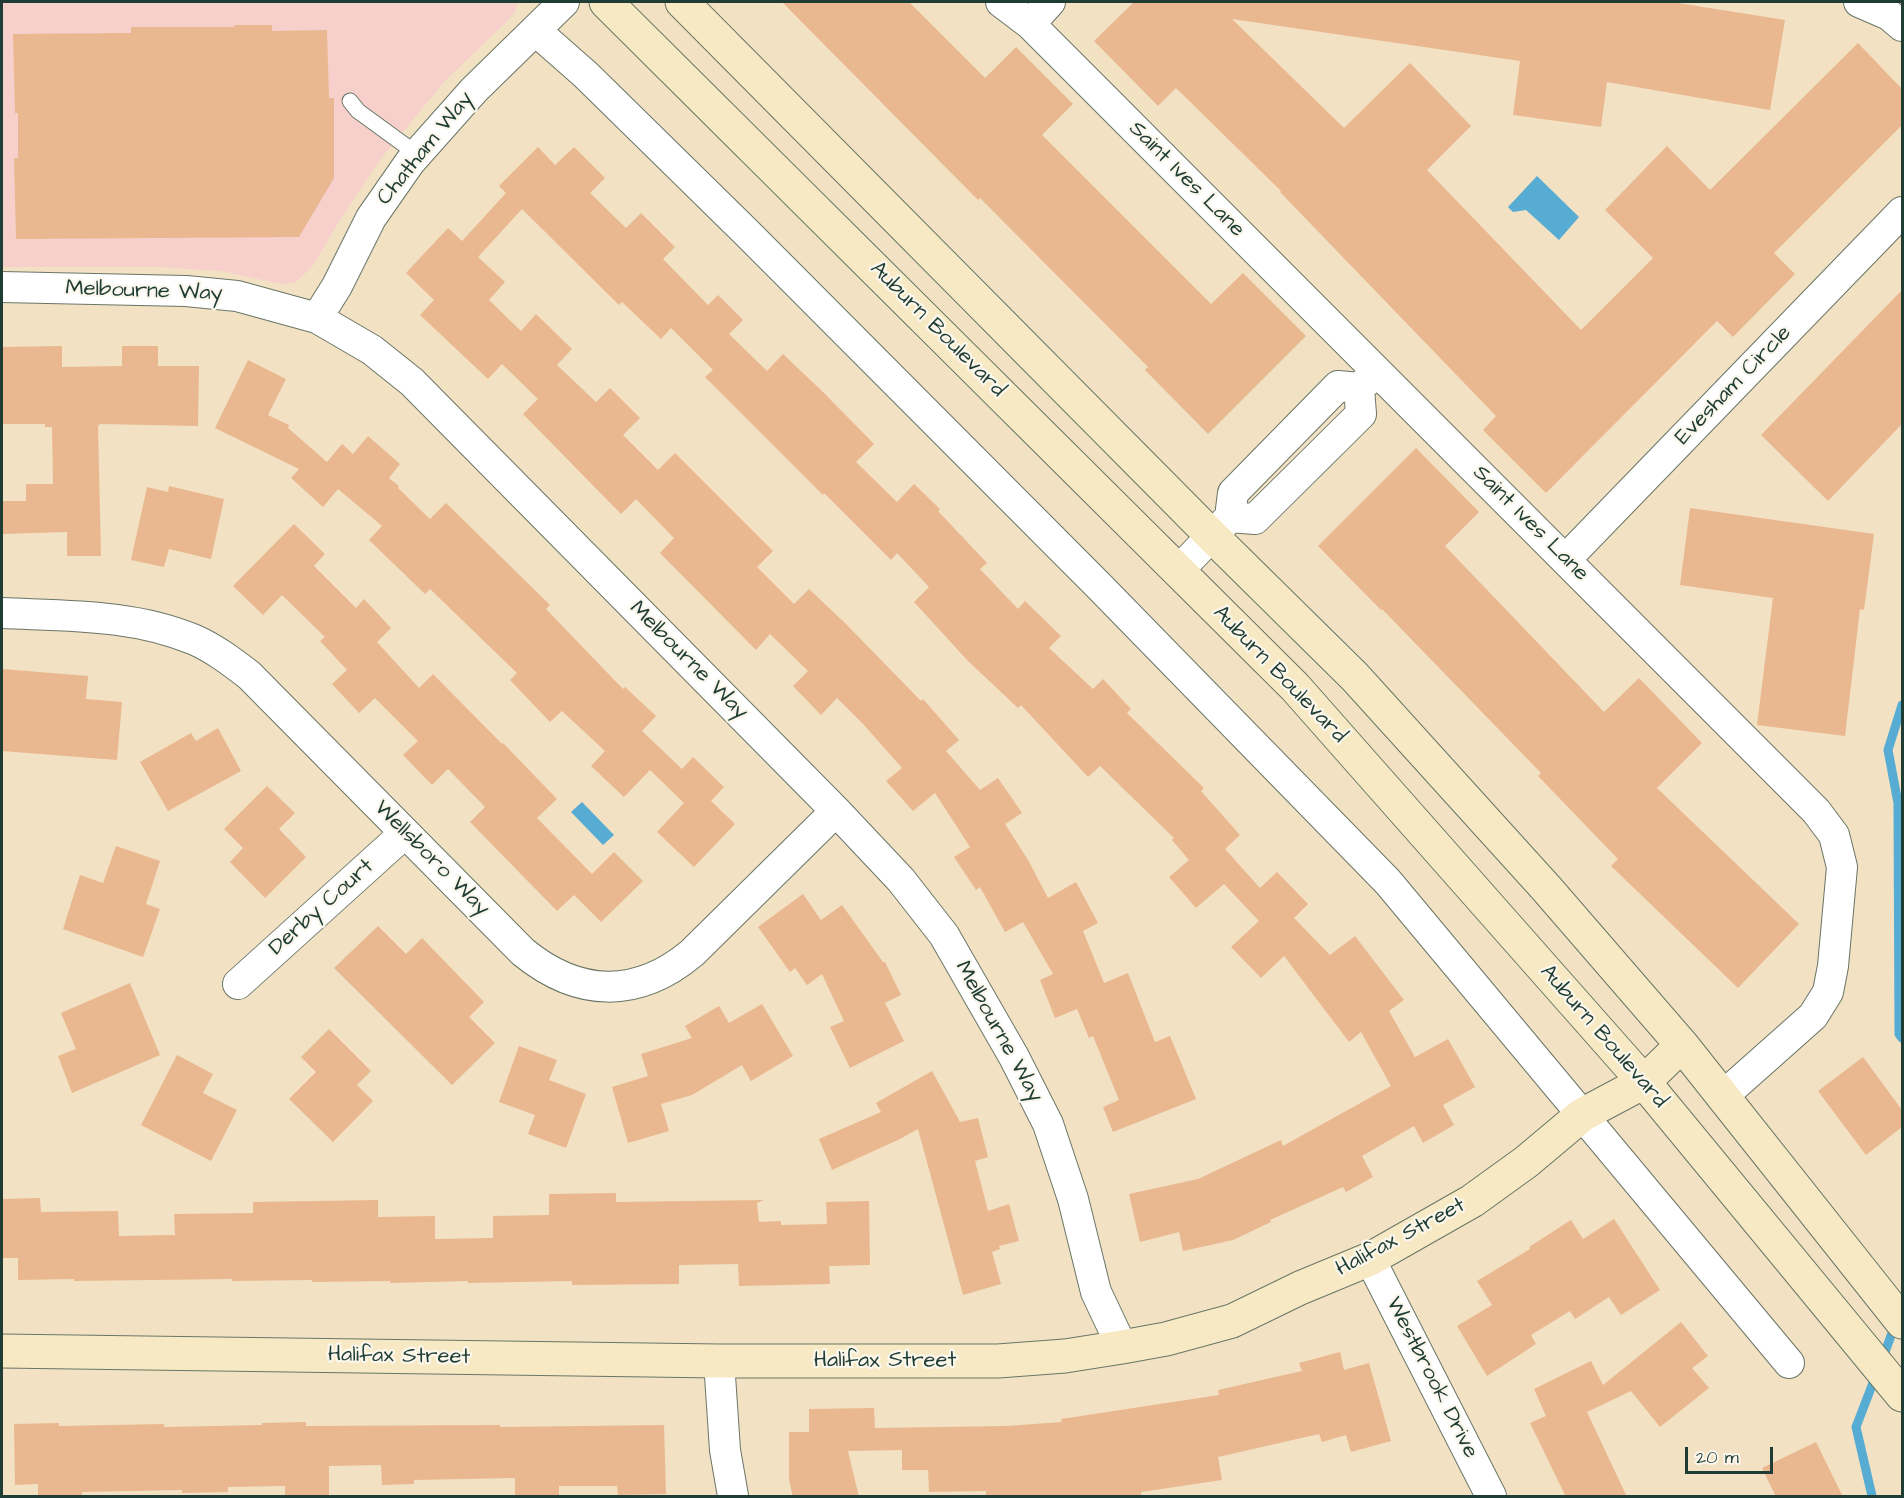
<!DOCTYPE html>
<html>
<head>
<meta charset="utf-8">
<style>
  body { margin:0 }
  #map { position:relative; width:1904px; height:1498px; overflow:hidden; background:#f2e1c3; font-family:"Architects Daughter",sans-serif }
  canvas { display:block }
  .frame { position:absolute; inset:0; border:3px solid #1f3d34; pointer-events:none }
  .scale { position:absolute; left:1685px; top:1447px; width:88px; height:27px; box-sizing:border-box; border:3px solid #1f3d34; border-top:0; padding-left:8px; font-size:18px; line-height:21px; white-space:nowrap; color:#1f3d34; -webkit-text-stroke:4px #fbf7ec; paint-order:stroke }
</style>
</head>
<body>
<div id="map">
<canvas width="1904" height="1498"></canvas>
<div class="frame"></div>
<div class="scale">20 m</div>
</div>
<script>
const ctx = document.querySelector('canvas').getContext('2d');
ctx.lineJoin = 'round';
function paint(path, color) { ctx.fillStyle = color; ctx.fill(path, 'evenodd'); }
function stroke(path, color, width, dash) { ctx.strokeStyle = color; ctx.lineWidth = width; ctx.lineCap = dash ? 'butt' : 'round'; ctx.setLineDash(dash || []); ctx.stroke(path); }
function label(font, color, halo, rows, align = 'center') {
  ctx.font = font + ' "Architects Daughter",sans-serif'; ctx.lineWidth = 4.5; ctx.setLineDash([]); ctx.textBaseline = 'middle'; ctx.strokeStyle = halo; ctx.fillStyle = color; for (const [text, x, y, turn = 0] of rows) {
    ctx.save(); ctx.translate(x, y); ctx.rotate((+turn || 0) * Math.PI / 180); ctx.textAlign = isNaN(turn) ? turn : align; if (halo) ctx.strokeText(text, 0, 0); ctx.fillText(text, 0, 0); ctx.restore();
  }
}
paint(new Path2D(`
  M2,2H518L515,12L506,22L444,82L379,161L341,218L312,267L295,283L281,284L220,271L159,267H2Z`), '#f7d0cb');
paint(new Path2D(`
  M1537,176L1579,217L1559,240L1526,210L1513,212L1508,207Z
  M582,802L614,835L603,845L571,812Z`), '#56acd2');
stroke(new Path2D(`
  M1902,705L1888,750L1898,803L1899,1034L1902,1038
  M1882,1360L1895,1325
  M1872,1496L1856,1427L1876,1375`), '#56acd2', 9);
paint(new Path2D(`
  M782,2H909L985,78L1016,47L1073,104L1042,135L1211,304L1243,273L1306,336L1208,434L1145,370L1148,367L980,198L978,200Z
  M1134,2H1672L1785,20L1770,110L1607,82L1601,127L1513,115L1520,61L1232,19L1344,128L1410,63L1471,126L1427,170L1581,330L1653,258L1605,210L1667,146L1710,190L1858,43L1902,89V125L1774,253L1795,274L1733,337L1717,321L1546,493L1483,430L1496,416L1280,192L1281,191L1176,88L1158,106L1094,41Z
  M235,25H272V31L327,30L329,98H334V178L299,237L16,239L14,158H18V113H15L13,34L131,33V27H234Z
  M538,147L555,165L574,147L605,178L590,193L626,228L641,213L675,247L663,259L708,305L718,295L743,320L729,334L767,371L783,354L823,392L874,444L856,462L897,502L914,484L940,509L938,511L987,563L980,569L1018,609L1025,601L1061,636L1049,648L1093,689L1103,679L1131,709L1127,713L1204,788L1201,791L1240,835L1225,849L1260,888L1277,872L1308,904L1294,918L1330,955L1355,936L1404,1000L1389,1011L1415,1057L1448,1039L1475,1087L1443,1105L1454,1125L1423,1143L1414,1126L1362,1156L1373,1177L1346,1192L1343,1187L1270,1220L1271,1222L1233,1240L1183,1251L1179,1232L1140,1242L1129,1194L1198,1179L1281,1140L1283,1146L1391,1086L1361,1032L1349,1042L1284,956L1261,978L1231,947L1259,921L1224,884L1196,908L1169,877L1189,860L1172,840L1174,838L1100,766L1088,777L1021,705L1018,708L968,661L914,602L929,587L897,553L891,560L824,493L823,495L705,377L713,370L671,328L661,339L622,302L619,305L522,209L478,257L505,282L489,300L521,331L536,314L572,349L557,365L596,402L610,388L640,418L623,435L658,470L675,453L773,551L757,567L794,604L809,589L845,623L921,701L923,699L959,740L946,751L980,790L998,778L1022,813L1005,824L1028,860L1048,898L1076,882L1098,923L1083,931L1104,983L1128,973L1155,1042L1170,1036L1196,1099L1113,1132L1103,1107L1119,1100L1093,1036L1089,1038L1077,1009L1055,1018L1040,980L1053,974L1023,922L1005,932L980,887L976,890L954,857L970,847L935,793L913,811L886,781L902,768L864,725L837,698L821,715L793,686L808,671L770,634L756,650L660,553L674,538L636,499L621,514L523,414L538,399L502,364L488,379L420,315L434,300L406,273L448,228L462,241L506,193L499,186Z
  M1902,290V424L1828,501L1761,435Z
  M62,346V367L122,366V346H158V366H199L198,426L100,424L98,426L101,556H67V532L2,534V501H26V484H53L52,427H45V424H2V347Z
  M248,360L286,379L268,415L289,425L288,428L327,462L342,444L353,454L368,436L400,464L389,478L399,486L398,488L430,519L446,503L550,605L546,609L623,689L625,687L656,716L642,731L682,769L693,757L724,787L711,801L735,824L694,867L657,832L684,803L650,770L624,797L591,766L605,751L562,711L550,722L510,680L517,673L430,589L425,594L369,540L382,526L338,489L323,507L291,478L299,469L215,428Z
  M1416,448L1479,512L1445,546L1604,712L1639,678L1702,743L1657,788L1799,924L1738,988L1611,866L1618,859L1538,776L1541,773L1382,609L1381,610L1318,546Z
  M169,486L224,499L211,559L169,549L164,567L131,560L147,487L168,492Z
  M1690,508L1874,534L1864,610L1860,609L1845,736L1757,725L1773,598L1680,585Z
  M294,524L325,554L314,566L356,608L364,599L391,628L377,642L419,688L433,674L502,744L503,743L557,799L537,818L592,874L614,852L643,881L601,922L574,895L557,911L470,822L485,807L448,769L432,785L403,755L418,741L375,698L359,713L332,684L347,670L320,641L325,637L282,595L263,615L233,586Z
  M2,669L88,676L86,699L122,702L117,760L2,751Z
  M218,728L241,771L168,811L140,762L191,733L196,741Z
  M267,786L295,813L279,829L306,857L265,898L230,862L243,848L224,829Z
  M116,846L160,861L146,904L160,909L143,957L63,929L80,875L103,883Z
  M803,894L821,920L842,905L883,962H885L901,995L885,1003L904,1041L850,1068L830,1027L844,1021L822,974L807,985L795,968L790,972L758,927Z
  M378,926L406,954L422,938L484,1002L469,1017L495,1043L452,1085L334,968Z
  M130,983L160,1055L72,1093L58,1056L76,1049L61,1013Z
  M762,1004L793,1056L751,1081L742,1065L692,1095L661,1104L669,1131L628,1143L612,1087L648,1076L641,1054L692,1038L685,1026L719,1006L729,1023Z
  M329,1029L371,1071L357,1085L373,1101L333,1142L289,1099L316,1072L301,1057Z
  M519,1046L557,1060L549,1080L586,1094L566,1148L528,1134L535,1115L499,1102Z
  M177,1055L213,1074L203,1093L237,1110L211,1161L141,1125Z
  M1863,1057L1902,1110V1127L1866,1155L1818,1091Z
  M932,1071L960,1122L978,1118L988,1157L975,1161L988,1211L1009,1204L1019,1241L999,1246L1000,1249L992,1252L1001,1284L963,1295L918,1129L900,1139L832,1170L819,1139L881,1112L876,1103Z
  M616,1193V1202L764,1200L757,1203L759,1222L781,1221V1225L827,1224L826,1202L869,1201L870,1265L829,1266L830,1284L739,1286L738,1264L679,1265V1284L572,1285V1281L468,1283V1281L390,1283V1281L312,1282V1280L232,1281V1279L74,1281V1279L18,1280V1258H2V1199L40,1198L41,1212L118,1211L119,1236L175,1235L174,1214L253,1213V1202L378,1200V1217L435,1216V1239L493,1238V1216L549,1215V1194Z
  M1614,1219L1660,1290L1621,1315L1609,1297L1575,1319L1570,1311L1531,1335L1536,1344L1487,1376L1457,1326L1492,1305L1477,1281L1530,1249L1529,1247L1571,1220L1583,1239Z
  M1681,1322L1708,1356L1692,1368L1709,1388L1660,1427L1631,1391L1587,1412L1627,1497H1566L1530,1423L1546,1416L1534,1389L1591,1361L1603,1385Z
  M1340,1352L1344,1370L1369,1363L1391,1441L1351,1452L1346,1435L1322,1442L1319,1434L1218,1457L1222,1480L1141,1492V1495L1127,1497H986V1491L929,1492L928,1470H902V1450L848,1451L859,1497H793L789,1480V1432H809V1409L874,1408L875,1428L1006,1426L1062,1422L1061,1419L1219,1395L1218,1390L1302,1371L1299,1363Z
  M306,1422V1426L500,1425V1427L664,1425L666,1494L618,1495L617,1486H559V1497H515V1478L414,1480V1484L382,1485L381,1465L329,1466V1497H285V1486L228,1487V1492L182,1493V1490L82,1492V1497H38V1484L15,1485L14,1424L59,1423V1426L164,1424V1427L262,1425V1423Z
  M1816,1442L1843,1497H1776L1762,1468Z`), '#e9b890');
const lane = new Path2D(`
  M350,101L358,111L417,154`);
const street = new Path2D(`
  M1001,2L1030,24L1816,811L1834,835L1842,867L1833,966L1828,992L1813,1016L1723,1096
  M1859,2L1889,15L1902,26
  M1030,24L1050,2
  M536,31L586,75L747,233L1098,585L1388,882L1789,1363
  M2,287L186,291L237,296L317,318L372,350L412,382L836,811L901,880L944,935L1014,1057L1048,1124L1073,1199L1096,1292L1122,1347
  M317,318L337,286L371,218L410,162L474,90L564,2
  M1230,517L1255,519L1361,414L1359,388
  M1566,559L1902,212
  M1178,571L1230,517L1233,493L1338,386L1359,388L1377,372
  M2,613C67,616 134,614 195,640C215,649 232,662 249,675L523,952C578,997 637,999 692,953L836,811
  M238,984L405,833
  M1370,1259L1491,1496
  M719,1361L725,1450L733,1496`);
const secondary = new Path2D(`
  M606,2L1295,687L1644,1082L1902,1395
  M682,2L1212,536L1355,677L1547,889L1682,1045L1902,1322
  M2,1351L719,1361H998L1065,1356L1122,1347L1166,1339L1232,1321L1300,1288L1370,1259L1472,1201L1526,1162L1582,1115L1644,1082L1682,1045`);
stroke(lane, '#697666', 17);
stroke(street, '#697666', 32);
stroke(secondary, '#697666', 35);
stroke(lane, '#fff', 15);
stroke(street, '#fff', 30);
stroke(secondary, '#f7e9c3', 33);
label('22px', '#1f3d34', '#fbf7ec', [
  ["Chatham Way",426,149,-51],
  ["Saint Ives Lane",1186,180,45],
  ["Melbourne Way",144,292,2],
  ["Auburn Boulevard",937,330,45],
  ["Evesham Circle",1734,386,-46],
  ["Saint Ives Lane",1530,524,45],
  ["Melbourne Way",688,661,45],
  ["Auburn Boulevard",1279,675,46],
  ["Wellsboro Way",431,859,45],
  ["Derby Court",322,908,-42],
  ["Melbourne Way",998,1032,61],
  ["Auburn Boulevard",1603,1037,49],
  ["Halifax Street",1401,1238,-28],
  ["Halifax Street",399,1357,1],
  ["Halifax Street",885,1361],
  ["Westbrook Drive",1431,1378,63]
]);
</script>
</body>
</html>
